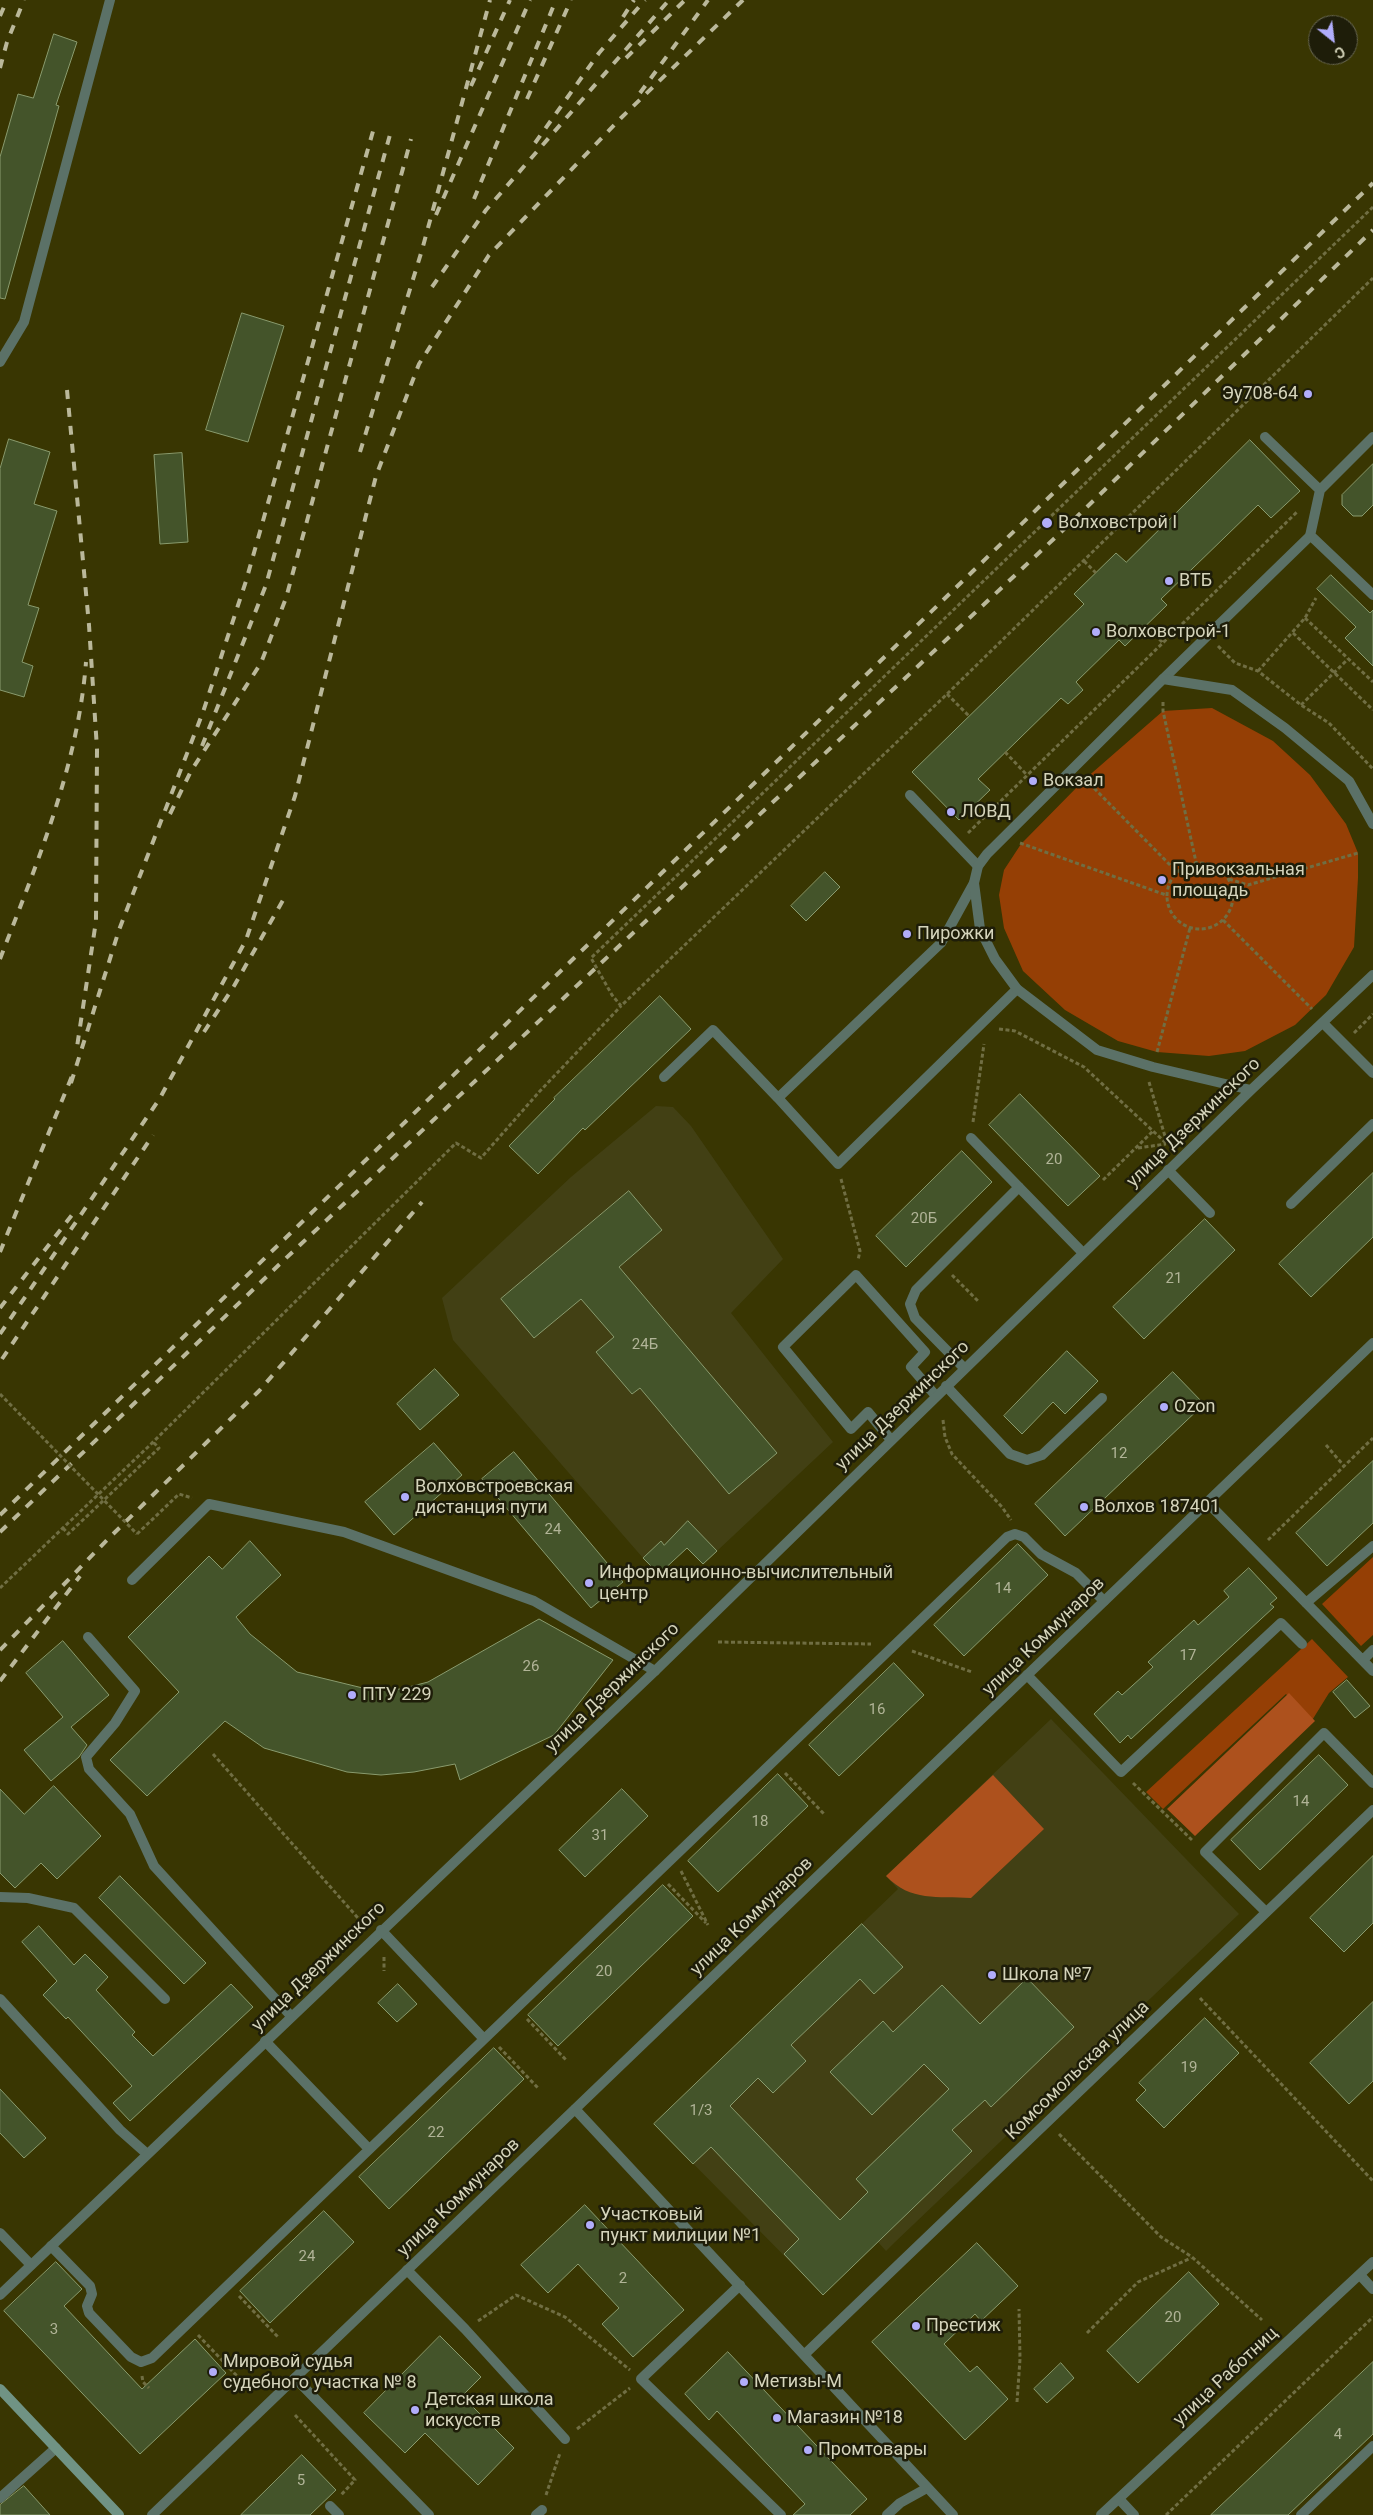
<!DOCTYPE html>
<html>
<head>
<meta charset="utf-8">
<style>
  body { margin:0 }
  #map { position:relative; width:1373px; height:2515px; overflow:hidden; background:#393602; font-family:Roboto,sans-serif }
  canvas { display:block }
  .north { position:absolute; left:1308px; top:15px; width:50px; height:50px; box-sizing:border-box; background:#1e1d09; border:1px solid #676650; border-radius:50%; rotate:151deg; font-size:14px; font-weight:700; line-height:20px; text-align:center; color:#d5d4bb }
  .north::after { content:''; display:block; margin:auto; width:18px; height:22px; background:#b1adfa; clip-path:polygon(50% 0,100% 100%,50% 72%,0 100%) }
</style>
</head>
<body>
<div id="map">
<canvas width="1373" height="2515"></canvas>
<div class="north">С</div>
</div>
<script>
const ctx = document.querySelector('canvas').getContext('2d');
ctx.lineJoin = 'round';
function paint(path, color) { ctx.fillStyle = color; ctx.fill(path, 'evenodd'); }
function stroke(path, color, width, dash) { ctx.strokeStyle = color; ctx.lineWidth = width; ctx.lineCap = dash ? 'butt' : 'round'; ctx.setLineDash(dash || []); ctx.stroke(path); }
function label(font, color, halo, rows, align = 'center') {
  ctx.font = font + ' Roboto,sans-serif'; ctx.lineWidth = 5; ctx.setLineDash([]); ctx.textBaseline = 'middle'; ctx.strokeStyle = halo; ctx.fillStyle = color; for (const [text, x, y, turn = 0] of rows) {
    ctx.save(); ctx.translate(x, y); ctx.rotate((+turn || 0) * Math.PI / 180); ctx.textAlign = isNaN(turn) ? turn : align; if (halo) ctx.strokeText(text, 0, 0); ctx.fillText(text, 0, 0); ctx.restore();
  }
}
paint(new Path2D(`
  M656,1106L673,1107L691,1126L783,1259L731,1313L833,1442L717,1551L700,1535L643,1558L453,1340L442,1298L571,1177Z
  M1051,1719L1239,1914L893,2244L886,2251L878,2242L823,2295L654,2124L898,1889L886,1876Z`), '#424014');
paint(new Path2D(`
  M1212,708L1273,741L1310,775L1346,824L1358,853V878L1354,947L1326,995L1295,1025L1245,1051L1209,1056L1157,1052L1118,1041L1065,1010L1023,971L1004,928L999,895L1004,870L1021,844L1085,779L1163,711Z
  M1373,1557V1635L1361,1646L1322,1604Z
  M1312,1639L1348,1677L1329,1693L1311,1722L1286,1694L1163,1809L1146,1792Z`), '#953f05');
paint(new Path2D(`
  M1289,1693L1315,1721L1195,1836L1167,1809Z
  M993,1775L1044,1829L971,1898C937,1896 911,1902 886,1876Z`), '#ad511d');
const building = new Path2D(`
  M54,34L77,42L56,105L59,106L5,299L0,298V157L18,94L33,98Z
  M242,313L284,326L248,442L206,430Z
  M9,439L50,452L34,504L57,511L28,605L39,608L22,662L33,666L24,697L0,690V469Z
  M1250,440L1300,491L1271,518L1258,505L1161,599L1167,605L1125,646L1119,640L1076,682L1083,690L1068,704L1061,698L978,779L990,790L959,820L912,772L1084,604L1074,594L1116,553L1126,562Z
  M182,453L188,542L160,544L154,455Z
  M1373,464V505L1362,516H1353L1342,505V495Z
  M1331,575L1370,613L1373,610V666L1345,638L1356,627L1317,589Z
  M825,872L840,887L806,921L791,906Z
  M660,996L691,1029L585,1130L583,1128L538,1174L509,1146L555,1099L554,1098Z
  M1020,1094L1100,1176L1068,1206L989,1125Z
  M962,1151L992,1182L906,1267L876,1236Z
  M1373,1173V1237L1311,1297L1279,1264Z
  M629,1191L662,1230L619,1267L777,1453L729,1494L640,1388L632,1394L596,1352L614,1337L581,1299L534,1338L501,1299Z
  M1205,1219L1235,1250L1144,1339L1113,1307Z
  M1067,1351L1098,1381L1065,1414L1053,1402L1022,1434L1004,1416Z
  M435,1369L459,1395L420,1430L397,1404Z
  M1173,1372L1204,1404L1065,1536L1035,1504Z
  M434,1443L462,1475L394,1535L365,1502Z
  M514,1452L623,1582L591,1608L482,1479Z
  M1373,1461V1523L1327,1566L1296,1533Z
  M688,1521L717,1551L703,1564L687,1548L659,1574L643,1558L661,1541L664,1545Z
  M250,1541L281,1575L236,1617L250,1634L297,1672L371,1690L401,1689L428,1682L539,1619L613,1660L554,1735L460,1780L455,1764L414,1772L381,1775L347,1772L264,1748L225,1721L147,1796L110,1760L179,1692L128,1637L209,1556L222,1569Z
  M1018,1544L1048,1575L964,1656L934,1625Z
  M1249,1568L1277,1598L1270,1604L1274,1607L1131,1739L1128,1735L1120,1743L1094,1714L1118,1691L1122,1695L1153,1667L1148,1662L1194,1620L1198,1625L1229,1597L1224,1591Z
  M63,1641L109,1695L71,1727L87,1745L79,1757L51,1781L24,1750L63,1717L26,1673Z
  M894,1663L924,1695L839,1776L809,1745Z
  M1347,1680L1370,1706L1355,1718L1333,1692Z
  M1319,1755L1348,1785L1260,1870L1231,1840Z
  M778,1774L808,1806L718,1892L688,1861Z
  M54,1786L101,1836L57,1879L41,1863L15,1888L0,1873V1789L24,1814Z
  M622,1789L648,1816L585,1877L559,1850Z
  M1373,1856V1923L1344,1952L1310,1918Z
  M120,1876L206,1963L184,1984L99,1898Z
  M663,1885L693,1916L558,2046L528,2015Z
  M862,1924L903,1967L874,1994L860,1979L791,2045L806,2061L773,2093L758,2078L730,2106L840,2220L868,2192L856,2179L949,2089L924,2064L872,2115L830,2072L883,2021L893,2032L942,1985L980,2024L1027,1978L1074,2027L991,2107L985,2100L952,2130L972,2151L823,2295L784,2254L799,2239L711,2147L693,2164L654,2124Z
  M39,1926L74,1965L85,1954L108,1977L96,1990L135,2032L132,2035L153,2056L231,1984L253,2007L130,2121L113,2103L132,2086L68,2017L66,2019L43,1995L57,1981L22,1942Z
  M398,1984L417,2004L397,2022L378,2003Z
  M1373,2002V2081L1349,2104L1310,2063Z
  M1205,2018L1239,2053L1164,2128L1136,2100L1146,2090L1139,2083Z
  M494,2048L524,2079L389,2209L359,2177Z
  M0,2089L46,2138L24,2158L0,2133Z
  M585,2205L684,2310L633,2357L602,2324L619,2308L578,2264L548,2293L521,2265Z
  M324,2211L354,2242L270,2323L240,2291Z
  M977,2243L1018,2286L981,2321L975,2314L944,2344L970,2372L977,2366L1008,2399L965,2440L872,2342Z
  M56,2262L82,2289L64,2306L142,2389L195,2339L226,2373L140,2454L4,2311Z
  M1189,2272L1219,2304L1138,2383L1107,2351Z
  M440,2336L481,2377L462,2396L514,2448L478,2485L425,2433L405,2453L364,2413Z
  M728,2352L867,2499L850,2515H793L805,2504L717,2411L709,2420L685,2394Z
  M1373,2362V2434L1288,2515H1211Z
  M1061,2363L1074,2378L1047,2403L1034,2389Z
  M302,2455L336,2490L310,2515H241Z
  M24,2486L50,2515H0V2505Z`);
paint(building, '#44542a');
stroke(building, '#899b6e', 1);
stroke(new Path2D(`
  M1373,207L591,958L612,995L621,1006L947,694L1373,278
  M1084,561L1096,573
  M1305,618L1373,682
  M1146,625L1163,643
  M1293,633L1373,710
  M1218,646L1235,663L1258,671L1301,705L1329,723L1373,769
  M1258,671L1305,618L1316,598
  M947,694L969,716
  M1163,702V711L1196,862
  M1301,705L1348,659
  M1005,752L1027,775
  M1085,779L1176,871
  M968,833L1298,511
  M1020,843L1166,895
  M1167 896a33 33 0 1 1 66 0a33 33 0 1 1-66 0Z
  M1229,879L1248,885L1358,853
  M1223,920L1312,1009
  M999,1029L1015,1031L1084,1067L1167,1144
  M1354,1033L1373,1014
  M1157,1052L1190,928
  M1149,1082L1167,1143
  M973,1122L984,1044
  M1138,1148L1166,1144
  M841,1179L860,1251L858,1260
  M1103,1180L1153,1131
  M952,1275L978,1301
  M943,1420L945,1437L952,1454L1002,1507L1011,1520
  M1326,1445L1344,1466
  M63,1528L68,1534L159,1448L153,1442
  M137,1534L179,1494L192,1498
  M1268,1540L1373,1438
  M0,1588L149,1446L456,1143L481,1158L539,1092L621,1006
  M718,1642L871,1644
  M912,1651L972,1672
  M213,1754L365,1926
  M785,1773L824,1814
  M1133,1783L1193,1841
  M681,1871L708,1925
  M668,1884L706,1923
  M384,1957V1971
  M1200,1998L1373,2181
  M527,2019L567,2061
  M499,2047L538,2088
  M1059,2134L1161,2237L1192,2257L1262,2320
  M239,2296L278,2337
  M478,2321L516,2295L565,2317L630,2370
  M1087,2333L1138,2282L1191,2258
  M198,2335L237,2376
  M142,2376L143,2382L149,2388
  M1017,2402L1020,2359L1019,2309
  M295,2415L355,2480L341,2495
  M577,2429L630,2388
  M546,2495L560,2453
  M1166,2515L1373,2317`), '#706e43', 3, [4, 2.5]);
stroke(new Path2D(`
  M0,362L24,322L110,0
  M1265,437L1320,490
  M1310,535L1373,595
  M1163,679L1310,536L1320,490L1373,437
  M910,795L978,866
  M974,883L941,943L778,1098L838,1164L1017,989
  M664,1077L713,1030L778,1098
  M971,1138L1083,1253
  M1168,1170L1210,1213
  M1291,1204L1373,1124
  M964,1368L915,1318L910,1304L916,1290L1019,1187
  M946,1386L1010,1454L1027,1460L1042,1455L1102,1398
  M891,1440L868,1412L851,1429L783,1347L856,1275L925,1352L911,1367L936,1396
  M1207,1502L1373,1671
  M132,1580L209,1504L344,1532L534,1601L655,1671
  M1306,1603L1373,1546
  M88,1637L135,1691L115,1723L86,1757L89,1769L130,1814L154,1866L291,2016
  M1363,1660L1373,1650
  M1027,1675L1121,1772L1281,1623L1302,1644
  M0,1897L28,1898L74,1908L165,1999
  M1266,1912L1205,1852L1324,1733L1373,1783
  M381,1930L484,2039
  M0,1999L120,2130L146,2153
  M265,2041L369,2149
  M0,2233L31,2265
  M51,2246L90,2286L92,2294L87,2306L89,2313L131,2357L141,2362L152,2358L1007,1537L1015,1534L1024,1537L1041,1554L1076,1573L1104,1601
  M407,2270L465,2329L565,2439
  M1360,2275L1373,2289
  M740,2285L641,2379L781,2515
  M295,2378L429,2515
  M0,2498L56,2448
  M1119,2499L1134,2515
  M330,2506L339,2515
  M536,2515L542,2510
  M887,2515L900,2503L927,2488
  M1301,2515L1373,2446`), '#5b7167', 10);
stroke(new Path2D(`
  M1323,1023L1373,1073
  M1251,1090L1153,1067L1097,1050L1017,989L995,959L980,929L974,883L978,866L987,854L1163,679L1232,690L1285,728L1349,781L1373,824
  M575,2109L953,2515
  M0,2295L655,1671L1251,1090L1373,975
  M805,2354L1373,1810
  M152,2515L1373,1343
  M1101,2515L1373,2262`), '#5b7167', 10);
stroke(new Path2D(`
  M0,2389L119,2515`), '#709384', 10);
stroke(new Path2D(`
  M0,16L7,0
  M623,17L634,0
  M626,58L685,0
  M0,68L7,42L24,0
  M471,86L510,0
  M640,93L708,0
  M527,99L571,0
  M535,143L599,53L645,0
  M474,199L556,0
  M436,215L530,0
  M432,287L486,210L669,0
  M67,390L89,625L97,749L96,921L77,1047
  M360,452L422,250L490,0
  M202,746L266,585L391,131
  M170,814L191,771L261,663L286,598L411,139
  M0,959C37,863 78,766 86,662
  M204,1032L234,986L286,895
  M71,1083L119,930L203,712L246,581L375,124
  M0,1252L72,1076
  M0,1308L75,1211
  M0,1334L160,1098L246,940L295,796L376,476L419,364L489,255L621,118L743,0
  M2,1359L153,1135
  M0,1515L1373,183
  M0,1532L284,1260L1058,535L1373,230
  M0,1650L107,1540L259,1391L422,1202
  M0,1681L80,1576`), '#bab89a', 4, [9, 9]);
stroke(new Path2D(`
  M0,1394L137,1534`), '#706e43', 3, [4, 2.5]);
for (const [x, y, r, color] of [
  [1308,394,5,"#b1adfa"],
  [1047,523,6,"#b1adfa"],
  [1169,581,5,"#b1adfa"],
  [1096,632,5,"#b1adfa"],
  [1033,781,5,"#b1adfa"],
  [951,812,5,"#b1adfa"],
  [1162,880,5,"#b1adfa"],
  [907,934,5,"#b1adfa"],
  [1164,1407,5,"#b1adfa"],
  [405,1497,5,"#b1adfa"],
  [1084,1507,5,"#b1adfa"],
  [589,1583,5,"#b1adfa"],
  [352,1695,5,"#b1adfa"],
  [992,1975,5,"#b1adfa"],
  [590,2225,5,"#b1adfa"],
  [916,2326,5,"#b1adfa"],
  [213,2372,5,"#b1adfa"],
  [744,2382,5,"#b1adfa"],
  [415,2410,5,"#b1adfa"],
  [777,2418,5,"#b1adfa"],
  [808,2450,5,"#b1adfa"]
]) { const dot = new Path2D(); dot.arc(x, y, r, 0, 2 * Math.PI); ctx.fillStyle = color; ctx.fill(dot); stroke(dot, '#1e1d09', 2); }
label('15px', '#b1b497', null, [
  ["20",1054,1160],
  ["20Б",924,1219],
  ["21",1174,1279],
  ["24Б",645,1345],
  ["12",1119,1454],
  ["24",553,1530],
  ["14",1003,1589],
  ["17",1188,1656],
  ["26",531,1667],
  ["16",877,1710],
  ["14",1301,1802],
  ["18",760,1822],
  ["31",600,1836],
  ["20",604,1972],
  ["19",1189,2068],
  ["1/3",701,2111],
  ["22",436,2133],
  ["24",307,2257],
  ["2",623,2279],
  ["20",1173,2318],
  ["3",54,2330],
  ["4",1338,2435],
  ["5",301,2481]
]);
label('18px', '#d5d4bb', '#1e1d09', [
  ["Эу708-64",1298,394,"right"],
  ["Волховстрой I",1058,523],
  ["ВТБ",1179,581],
  ["Волховстрой-1",1106,632],
  ["Вокзал",1043,781],
  ["ЛОВД",961,812],
  ["Привокзальная",1172,870],
  ["площадь",1172,891],
  ["Пирожки",917,934],
  ["Ozon",1174,1407],
  ["Волховстроевская",415,1487],
  ["дистанция пути",415,1508],
  ["Волхов 187401",1094,1507],
  ["Информационно-вычислительный",599,1573],
  ["центр",599,1594],
  ["ПТУ 229",362,1695],
  ["Школа №7",1002,1975],
  ["Участковый",600,2215],
  ["пункт милиции №1",600,2236],
  ["Престиж",926,2326],
  ["Мировой судья",223,2362],
  ["судебного участка № 8",223,2383],
  ["Метизы-М",754,2382],
  ["Детская школа",425,2400],
  ["искусств",425,2421],
  ["Магазин №18",787,2418],
  ["Промтовары",818,2450]
], 'left');
label('18px', '#d5d4bb', '#1e1d09', [
  ["улица Дзержинского",1194,1123,-44],
  ["улица Дзержинского",903,1406,-44],
  ["улица Коммунаров",1044,1637,-44],
  ["улица Дзержинского",613,1688,-44],
  ["улица Коммунаров",752,1917,-44],
  ["улица Дзержинского",319,1967,-44],
  ["Комсомольская улица",1078,2071,-44],
  ["улица Коммунаров",459,2198,-44],
  ["улица Работниц",1226,2377,-43]
]);
</script>
</body>
</html>
